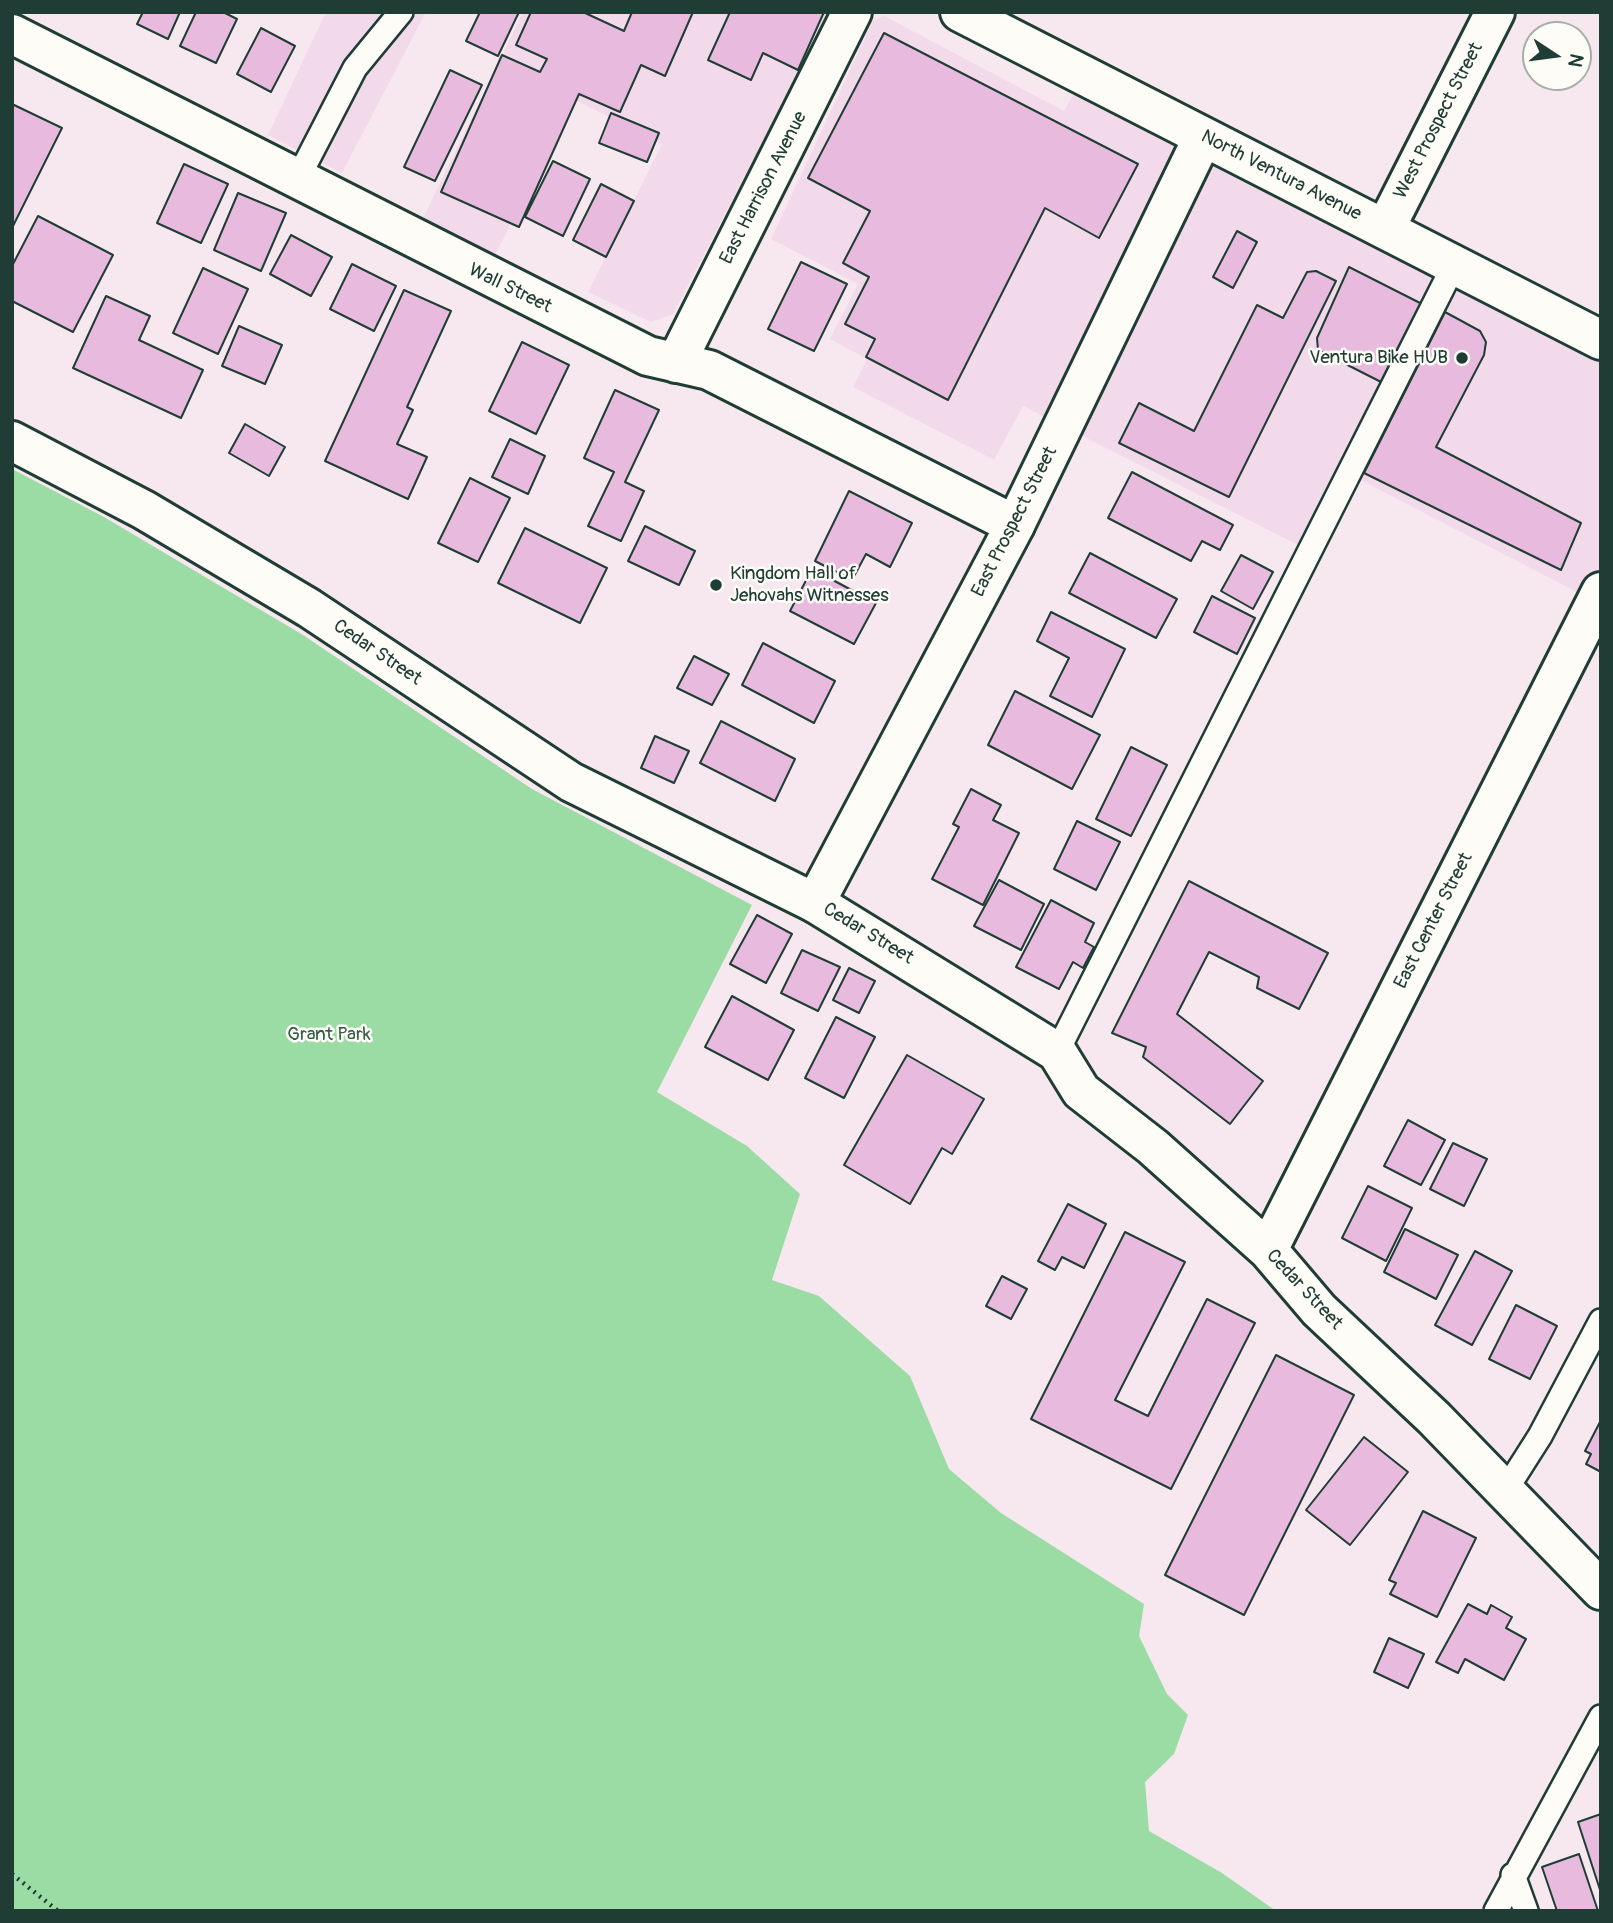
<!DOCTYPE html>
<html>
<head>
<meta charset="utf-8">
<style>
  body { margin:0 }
  #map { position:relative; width:1613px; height:1923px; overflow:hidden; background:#f7e8f0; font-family:Pangolin,sans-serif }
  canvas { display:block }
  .frame { position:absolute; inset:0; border:14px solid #1f3d34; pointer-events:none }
  .north { position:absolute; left:1522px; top:21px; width:70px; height:70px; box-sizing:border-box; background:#fdfcf7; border:2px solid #a4b0a9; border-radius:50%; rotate:103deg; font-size:19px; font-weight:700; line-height:28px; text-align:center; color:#1f3d34 }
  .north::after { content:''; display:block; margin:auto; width:24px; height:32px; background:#1f3d34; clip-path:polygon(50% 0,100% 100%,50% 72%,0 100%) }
</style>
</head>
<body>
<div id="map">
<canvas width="1613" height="1923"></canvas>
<div class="frame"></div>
<div class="north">N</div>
</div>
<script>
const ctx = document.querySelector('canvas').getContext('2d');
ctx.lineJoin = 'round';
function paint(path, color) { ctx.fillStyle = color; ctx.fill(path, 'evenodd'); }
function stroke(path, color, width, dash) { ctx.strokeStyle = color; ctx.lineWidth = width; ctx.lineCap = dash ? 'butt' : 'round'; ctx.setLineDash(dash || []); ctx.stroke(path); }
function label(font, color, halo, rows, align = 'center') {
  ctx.font = font + ' Pangolin,sans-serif'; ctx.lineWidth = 5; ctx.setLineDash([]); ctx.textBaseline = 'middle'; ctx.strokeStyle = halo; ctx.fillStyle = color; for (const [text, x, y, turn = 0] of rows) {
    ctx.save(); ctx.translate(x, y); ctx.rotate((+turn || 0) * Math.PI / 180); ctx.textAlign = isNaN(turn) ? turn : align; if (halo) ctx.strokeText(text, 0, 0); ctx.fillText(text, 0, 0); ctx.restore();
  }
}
paint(new Path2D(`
  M326,12H426L342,173L268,135Z
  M523,12H830L673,314L651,322L588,292L662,144L575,100L484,276L413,239Z
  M884,16L1064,111L1084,75L1601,340V592L1596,602L1349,474L1310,551L1023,406L994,460L853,387L867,359L830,339L858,284L771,239L873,21Z`), '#f2daeb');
paint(new Path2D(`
  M12,469L104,517L303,635L532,789L752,905L657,1092L747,1146L800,1194L772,1280L819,1296L910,1376L949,1469L1001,1513L1144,1604L1139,1636L1167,1694L1188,1715L1174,1754L1145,1782L1149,1831L1222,1873L1276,1911H12Z`), '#9bdca5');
const building = new Path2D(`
  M143,12H180L168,39L137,24Z
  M196,12H223L237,19L216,63L180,46Z
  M480,12H519L498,56L466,41Z
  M531,12H583L624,31L632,12H693L665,76L641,65L620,112L579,94L519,227L441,192L502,55L540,72L547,59L516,45Z
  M730,12H824L798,70L763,53L751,80L708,60Z
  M261,28L295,46L271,92L237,74Z
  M884,33L1138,164L1099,238L1045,208L948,400L866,357L875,339L845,324L869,277L843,263L870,211L808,178Z
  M450,70L482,85L435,181L404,167Z
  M12,104L62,128L12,228Z
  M611,113L659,133L647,162L599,143Z
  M553,161L590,179L563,236L525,217Z
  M184,164L228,184L201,243L157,223Z
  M601,184L634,201L606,257L573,240Z
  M238,193L286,213L261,271L214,250Z
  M38,216L113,255L73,332L12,301V266Z
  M1237,231L1257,242L1233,288L1213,277Z
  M291,235L332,257L311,296L270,274Z
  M801,262L847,284L814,351L768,329Z
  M352,264L396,286L374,331L330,309Z
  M1349,267L1424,305L1385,384L1318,350L1317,338Z
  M203,268L248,289L218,354L173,333Z
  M1316,271L1336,281L1229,497L1119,443L1139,403L1194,431L1257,305L1283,318L1307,272Z
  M404,290L451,311L407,407L413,410L397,444L427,457L408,499L325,461Z
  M106,296L150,316L139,340L203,370L181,418L73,368Z
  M1445,312L1480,331L1486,342L1484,355L1436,447L1581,523L1561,570L1364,473Z
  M239,326L282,345L265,384L222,366Z
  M522,342L569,365L536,434L489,411Z
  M615,390L659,410L625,482L644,491L621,541L588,526L614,472L584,458Z
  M245,424L285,447L269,476L229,453Z
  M510,439L545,456L528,494L492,477Z
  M1132,472L1233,525L1220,550L1202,541L1191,561L1108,518Z
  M470,478L510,498L478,562L438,543Z
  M849,491L912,523L890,567L866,554L852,580L815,561Z
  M645,526L695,551L679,585L628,561Z
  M525,528L607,568L580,623L498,583Z
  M1090,553L1177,599L1156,638L1069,593Z
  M1241,555L1273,572L1253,609L1221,591Z
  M812,569L876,603L854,644L790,611Z
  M1212,596L1255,618L1237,654L1194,632Z
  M1051,612L1125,649L1092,717L1050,696L1069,658L1037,641Z
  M763,643L835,681L814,723L742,685Z
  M694,656L729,674L712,705L677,688Z
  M1015,691L1100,735L1072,789L988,745Z
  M721,721L795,759L775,801L700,763Z
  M655,736L689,751L674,783L641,768Z
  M1131,747L1167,765L1131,836L1096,819Z
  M971,789L1001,805L993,820L1019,833L983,905L932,879L959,827L953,824Z
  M1077,821L1120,842L1096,890L1054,869Z
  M999,880L1044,904L1021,950L974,926Z
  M1189,881L1328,953L1299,1009L1257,988L1259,977L1209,952L1177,1014L1263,1081L1230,1124L1143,1057L1146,1047L1112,1033Z
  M1051,900L1094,923L1085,942L1094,947L1083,968L1073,962L1059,989L1016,967Z
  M757,915L792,934L766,983L730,964Z
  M802,950L840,967L818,1011L781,993Z
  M849,968L875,981L859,1013L833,1000Z
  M732,996L794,1030L768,1080L705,1047Z
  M836,1017L875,1037L844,1098L805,1078Z
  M907,1055L984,1099L952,1154L942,1148L910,1204L844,1165Z
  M1408,1120L1445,1140L1421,1185L1384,1166Z
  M1453,1143L1487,1159L1464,1206L1430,1189Z
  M1368,1186L1412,1208L1386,1261L1342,1238Z
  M1068,1204L1106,1224L1084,1268L1062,1257L1055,1270L1038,1261Z
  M1405,1229L1458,1255L1436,1299L1384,1272Z
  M1125,1232L1185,1262L1115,1400L1148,1416L1207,1299L1255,1323L1171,1489L1031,1419Z
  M1475,1251L1512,1271L1472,1345L1435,1325Z
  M1002,1276L1027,1289L1011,1319L986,1306Z
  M1516,1305L1557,1326L1530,1379L1489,1359Z
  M1276,1355L1354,1395L1244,1615L1165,1575Z
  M1601,1420V1472L1586,1464L1591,1454L1585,1451Z
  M1364,1437L1408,1472L1350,1545L1306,1510Z
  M1423,1511L1476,1538L1437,1617L1390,1594L1396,1583L1389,1580Z
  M1468,1604L1487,1614L1491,1605L1512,1617L1506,1628L1526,1639L1504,1680L1465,1659L1458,1673L1436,1662Z
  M1389,1638L1424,1654L1408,1688L1374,1672Z
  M1601,1814V1893L1578,1822Z
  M1579,1854L1598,1911H1557L1542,1867Z`);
paint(building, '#e8bade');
stroke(building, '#1f3d34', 2);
const lane = new Path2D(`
  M297,180L355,68L401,12
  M1057,1052L1454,265
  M1505,1491L1540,1436L1601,1321
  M1513,1875L1526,1911
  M1496,1911L1601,1717`);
const street = new Path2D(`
  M12,34L648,356L709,370L1015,525
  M1385,229L1495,12
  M676,363L852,12
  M815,903L1057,1052L1081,1091L1153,1147L1268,1250L1319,1310L1434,1418L1601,1590
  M1268,1250L1601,592`);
const secondary = new Path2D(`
  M960,12L1601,340
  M12,441L144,510L309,608L571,782L815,903L1015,525L1203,137`);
stroke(lane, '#1f3d34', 28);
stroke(street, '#1f3d34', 44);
stroke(secondary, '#1f3d34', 44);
stroke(new Path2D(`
  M12,1874L58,1911`), '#1f3d34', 4.5, [2, 5]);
stroke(lane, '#fdfcf7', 23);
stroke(street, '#fdfcf7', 38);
stroke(secondary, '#fdfcf7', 38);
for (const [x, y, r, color] of [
  [1462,358,7,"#1f3d34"],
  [716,585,7,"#1f3d34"]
]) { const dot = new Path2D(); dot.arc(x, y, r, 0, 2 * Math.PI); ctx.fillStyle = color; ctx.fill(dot); stroke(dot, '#fdfcf7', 2.5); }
label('19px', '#1f3d34', '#fdfcf7', [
  ["West Prospect Street",1439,121,-63],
  ["North Ventura Avenue",1281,176,27],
  ["East Harrison Avenue",764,188,-63],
  ["Wall Street",510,289,26],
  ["East Prospect Street",1015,522,-63],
  ["Cedar Street",377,653,34],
  ["East Center Street",1434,921,-63],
  ["Cedar Street",868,934,31],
  ["Cedar Street",1304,1290,47]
]);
label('19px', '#1f3d34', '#fdfcf7', [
  ["Ventura Bike HUB",1448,358],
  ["Kingdom Hall of",730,574,"left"],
  ["Jehovahs Witnesses",730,596,"left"]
], 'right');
label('19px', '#385d4b', '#fdfcf7', [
  ["Grant Park",329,1035]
]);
</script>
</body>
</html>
